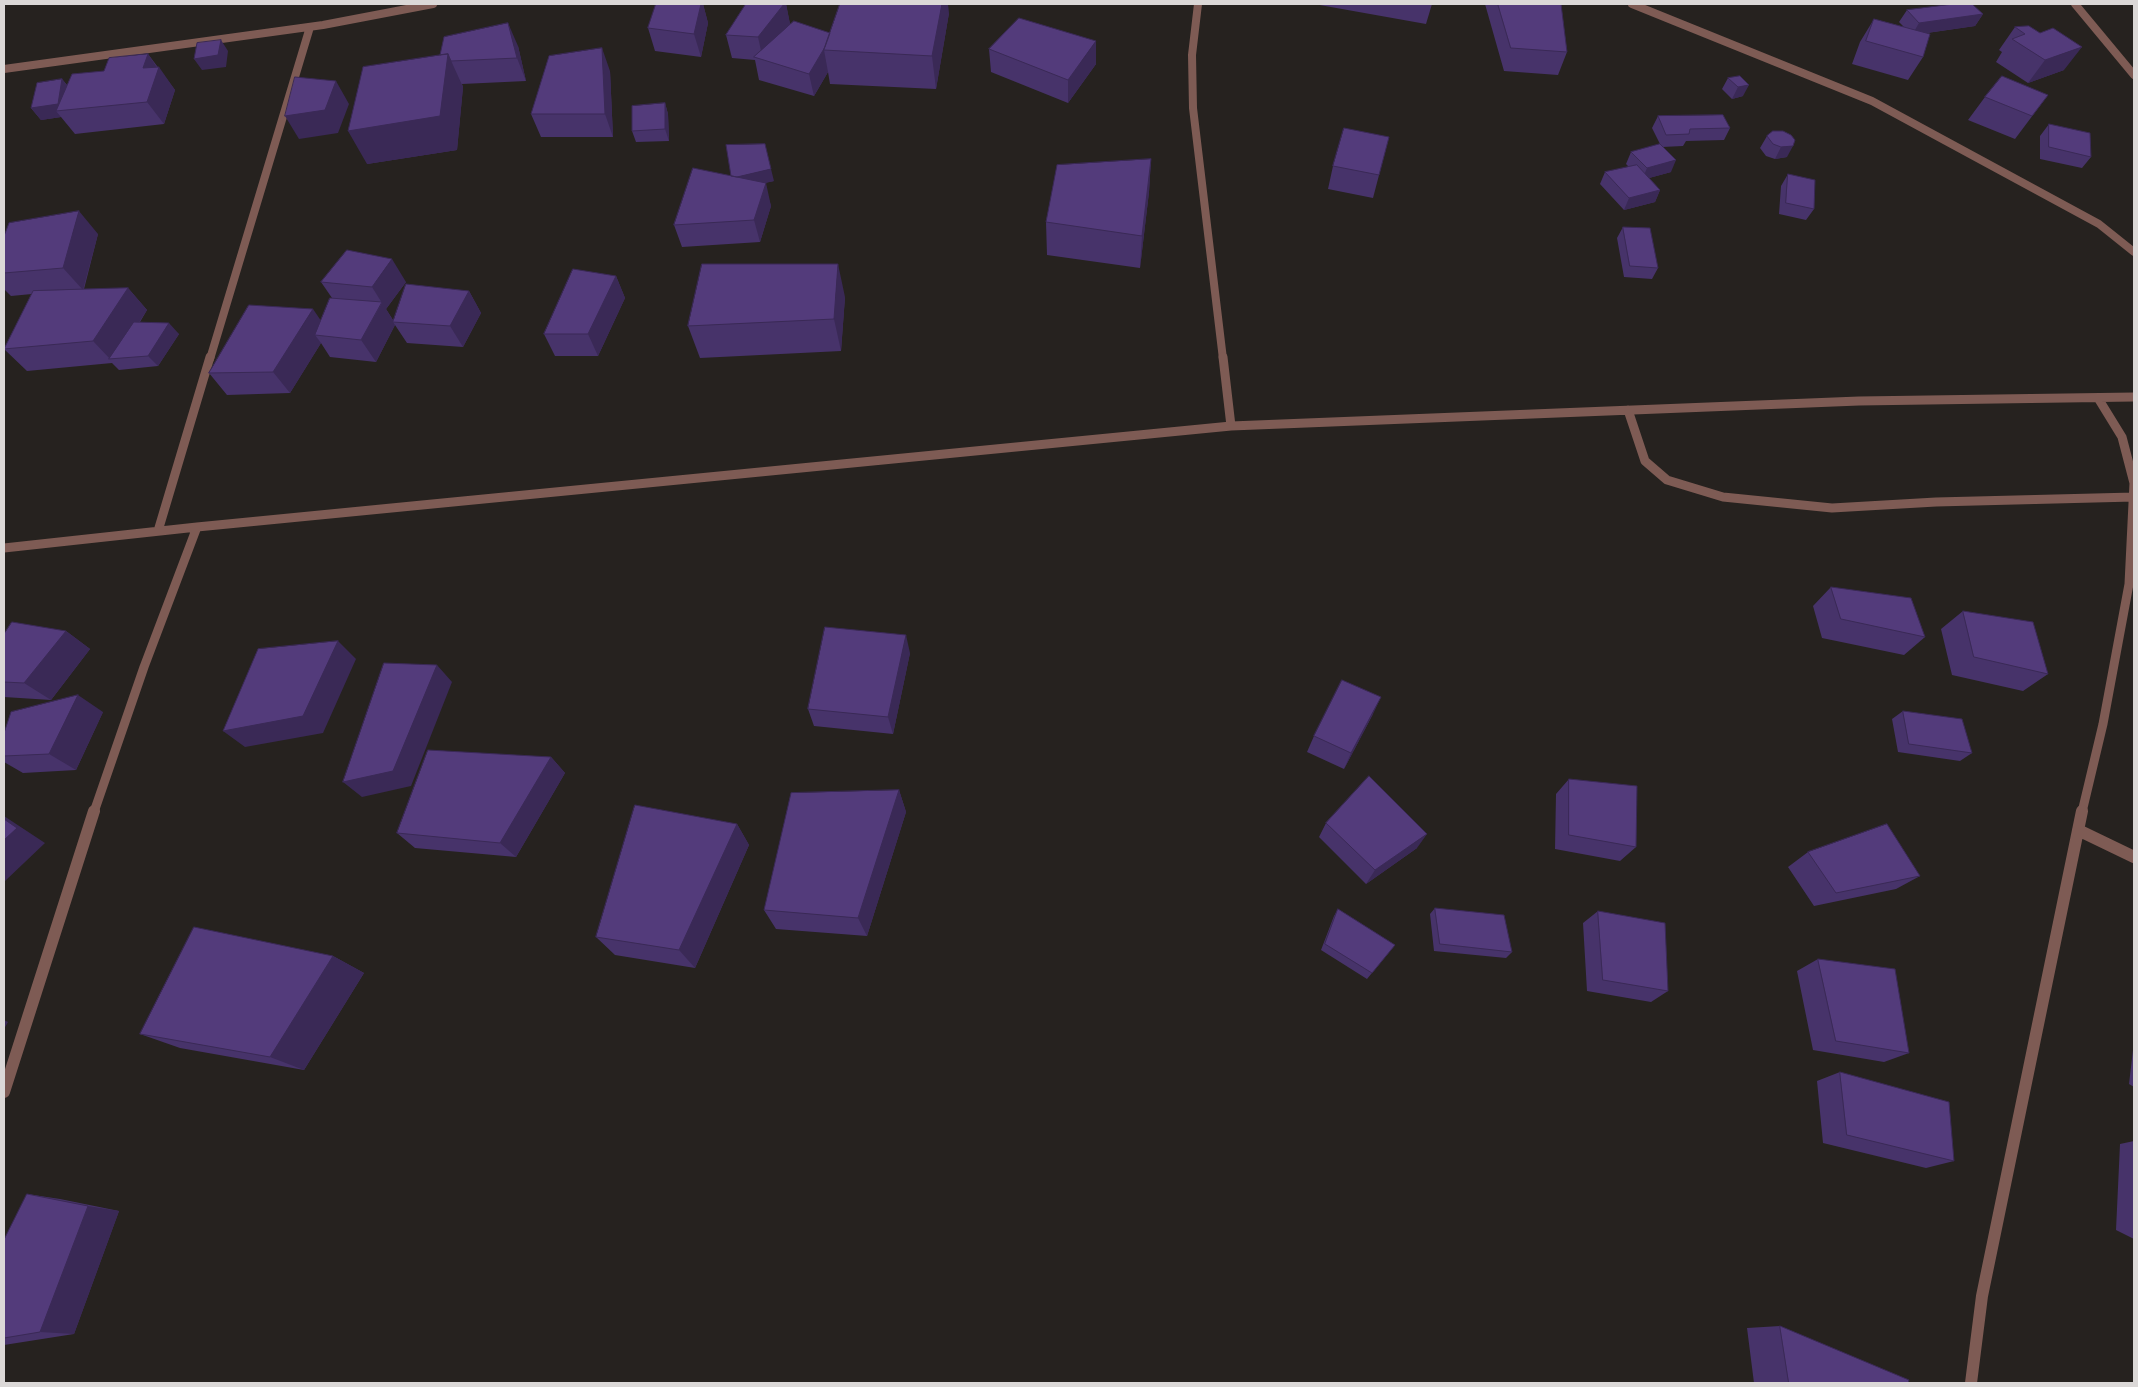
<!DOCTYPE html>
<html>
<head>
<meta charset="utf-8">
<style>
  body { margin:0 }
  #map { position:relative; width:2138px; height:1387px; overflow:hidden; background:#26221f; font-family:"Varela Round",sans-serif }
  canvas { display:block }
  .frame { position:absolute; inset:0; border:5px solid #dbd8d7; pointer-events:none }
</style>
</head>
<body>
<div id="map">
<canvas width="2138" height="1387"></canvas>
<div class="frame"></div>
</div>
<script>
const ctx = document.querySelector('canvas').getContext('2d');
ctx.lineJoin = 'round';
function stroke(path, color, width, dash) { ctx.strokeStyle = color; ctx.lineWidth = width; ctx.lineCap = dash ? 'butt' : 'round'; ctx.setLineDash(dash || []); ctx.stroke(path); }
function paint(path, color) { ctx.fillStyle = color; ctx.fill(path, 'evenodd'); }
stroke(new Path2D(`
  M1198,4L1192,55L1193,108L1223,359
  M1632,4L1872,101L2099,224L2134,252
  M2075,4L2134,75
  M4,69L323,25L433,4
  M210,359L310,27`), '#7e5b54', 8);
stroke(new Path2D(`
  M1223,357L1231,426
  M1628,410L1645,461L1667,480L1723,497L1832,508L1936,502L2134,497
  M158,531L210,357
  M4,548L197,527L1231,426L1859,401L2134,397
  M94,812L144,667L197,527
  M2082,812L2103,724L2129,584L2134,483L2122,437L2098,398`), '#7e5b54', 9);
stroke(new Path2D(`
  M2078,830L2134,857
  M4,1092L94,811
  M1971,1383L1982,1296L2082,811`), '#7e5b54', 12);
paint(new Path2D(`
  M656,4H703L708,23L701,57L655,51L648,28Z
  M746,4H786L790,24L830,33L949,13L936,89L830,84L828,72L814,96L759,80L755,60L732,58L726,35Z
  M1314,4H1432L1426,24Z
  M1485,4H1561L1567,52L1558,75L1504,71Z
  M1907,10L1983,14L1975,26L1927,33L1923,57L1908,80L1852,64L1860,42L1874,19L1904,27L1899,22Z
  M2029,26L2064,70L2028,83L1996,62L2002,52L1999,50L2015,27Z
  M518,46L526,81L462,84L463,87L457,150L367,164L363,67Z
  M989,49L1096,64L1068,103L991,72Z
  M148,54L175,90L164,124L75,134L61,117L41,120L31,108L62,79L67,85Z
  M610,71L613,137H541L531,114Z
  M1740,76L1743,96L1732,99L1722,89L1728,78Z
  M2048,95L2015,139L1968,120L1985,97Z
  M665,103L668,114L669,141L636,142L632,131Z
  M1658,116L1730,128L1724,140L1686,141L1683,146L1662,147L1671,172L1649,178L1660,190L1655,202L1624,210L1600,184L1605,172L1629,167L1626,164L1631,152L1660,144L1652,128Z
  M2049,124L2091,157L2082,168L2040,159V136Z
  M1773,131L1787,157L1775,159L1766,156L1760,148L1767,136Z
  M1389,137L1373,198L1328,189L1333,166Z
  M1151,159L1149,192L1140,268L1047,255L1046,222Z
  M1788,174L1814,209L1806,220L1779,214L1781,186Z
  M731,176L774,181L764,183L771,206L760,242L682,247L674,225Z
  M1623,227L1658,268L1652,279L1624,277L1617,238Z
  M4,234H98L84,289L128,288L147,310L140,322L179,334L158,366L119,370L112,363L27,371L4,349L32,294L11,296L4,289Z
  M616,276L625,298L598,356H555L544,334Z
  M321,282H406L386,309L393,320L469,291L481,313L463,347L407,343L395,325L376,362L330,357L321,343L290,393L227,395L209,373L321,320L332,298Z
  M845,297L841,351L700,358L688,326Z
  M1831,587L1925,637L1904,655L1822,638L1813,606Z
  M1963,611L2048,674L2023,691L1952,675L1941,629Z
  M66,631L90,649L51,700L4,697V682Z
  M910,653L893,734L814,726L808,709Z
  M1903,711L1972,753L1960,761L1898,752L1892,719Z
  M103,712L76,770L23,773L4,762V733Z
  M1373,714L1344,769L1307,752L1314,736Z
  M551,757L565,773L516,857L415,848L397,833Z
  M1569,779L1636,847L1620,861L1555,849L1556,794Z
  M899,790L906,812L867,936L776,929L764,910Z
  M1326,823L1417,848L1366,884L1319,837Z
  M737,824L749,845L695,968L615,955L596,937Z
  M1808,852L1920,876L1896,889L1814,906L1788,867Z
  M1435,908L1512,952L1506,958L1434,951L1430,914Z
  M1338,909L1395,945L1367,979L1321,950L1334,916Z
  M1598,911L1668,991L1651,1002L1587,991L1583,923Z
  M333,956L364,973L304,1070L180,1048L140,1034Z
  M1818,959L1909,1053L1884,1062L1813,1050L1797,971Z
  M2133,1050H2134V1087L2129,1084Z
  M1840,1072L1954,1161L1926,1168L1823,1143L1817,1081Z
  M2134,1141V1239L2116,1230L2120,1144Z
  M27,1194L60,1199L119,1211L74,1334L4,1345V1240Z
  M1780,1326L1908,1383H1754L1747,1328Z`), '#47336a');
paint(new Path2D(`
  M701,4H703L708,23L701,57L694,34Z
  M784,4H786L790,24L763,60L758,37Z
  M942,4H948L949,13L936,89L932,56Z
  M1983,14L1975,26L1912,35L1919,23Z
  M508,23L518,46L526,81L517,58Z
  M833,34L824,50L828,72L814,96L809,74Z
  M221,40L228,51L226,67L202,70L194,59Z
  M1096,41V64L1068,103V80Z
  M2082,47L2064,70L2028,83L2045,60Z
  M602,48L610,71L613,137L605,114Z
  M148,54L158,69L159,67L175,90L164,124L147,102L143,68Z
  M448,54L463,87L457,150L367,164L348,131Z
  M62,79L71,90L56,111L61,117L41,120L31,108Z
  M336,81L349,104L338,133L299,139L285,116Z
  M1749,85L1743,96L1732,99L1738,87Z
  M665,103L668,114L669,141L665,129Z
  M1793,146L1787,157L1775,159L1781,147Z
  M1151,159L1149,192L1140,268L1142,236Z
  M1676,160L1671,172L1642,180L1647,168Z
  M771,169L774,181L735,190L732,178Z
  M766,183L771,206L760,242L754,220Z
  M1660,190L1655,202L1624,210L1629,198Z
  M79,211L98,234L83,290L63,268Z
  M392,259L406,282L386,309L394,322H393L395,325L376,362L361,340L382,303L372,287Z
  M838,264L845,297L841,351L834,319Z
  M616,276L625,298L598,356L588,334Z
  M128,288L147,310L116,358L110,359L93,341Z
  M469,291L481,313L463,347L450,326Z
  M313,309L328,331L315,335L321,343L290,393L273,372Z
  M169,323L179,334L158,366L148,356Z
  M66,631L90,649L51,700L24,683Z
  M906,635L910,653L893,734L888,717Z
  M338,641L356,659L323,733L245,747L223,731Z
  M437,665L452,682L411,786L362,797L343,782Z
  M78,695L103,712L76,770L49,754Z
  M1381,697L1373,714L1344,769L1351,753Z
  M551,757L565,773L516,857L500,843Z
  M899,790L906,812L867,936L858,918Z
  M4,816L45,843L4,882Z
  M737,824L749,845L695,968L679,950Z
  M1427,834L1417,848L1366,884L1375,870Z
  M333,956L364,973L304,1070L270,1057Z
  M4,1020L8,1022L4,1029Z
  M88,1206L119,1211L74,1334L40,1332Z`), '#3a2956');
const building = new Path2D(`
  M656,4H701L694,34L648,28Z
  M746,4H784L758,37L726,35Z
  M840,4H942L932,56L824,50Z
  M1498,4H1561L1567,52L1511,48Z
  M1954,4H1972L1983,14L1919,23L1907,10Z
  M1019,18L1096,41L1068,80L989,49Z
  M1874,19L1930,34L1923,57L1866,41Z
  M794,21L830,33L825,47L809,74L754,57Z
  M508,23L517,58L451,61L448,54L440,55L444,37Z
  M2029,26L2040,33L2053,28L2082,47L2045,60L2012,39L2025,34L2015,27Z
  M221,40L218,55L194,59L197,43Z
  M602,48L605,114H531L549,56Z
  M148,54L143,68L159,67L147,102L56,111L72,74L104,71L109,58Z
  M448,54L440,116L348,131L363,67Z
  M1740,76L1749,85L1738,87L1728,78Z
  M2002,76L2048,95L2032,116L1985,97Z
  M295,77L336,81L325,110L285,116Z
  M62,79L58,104L31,108L37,83Z
  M665,103V129L632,131V106Z
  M1723,115L1730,128L1690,129L1689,134L1666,135L1658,116Z
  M2049,124L2090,133L2091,157L2049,147Z
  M1344,128L1389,137L1379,175L1333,166Z
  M1773,131H1783L1791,135L1795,140L1793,146L1781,147L1773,144L1767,136Z
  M765,144L771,169L737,177L731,176L726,145Z
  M1660,144L1676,160L1647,168L1631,152Z
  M1151,159L1142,236L1046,222L1057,165Z
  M1637,165L1660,190L1629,198L1605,172Z
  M693,168L766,183L754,220L674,225Z
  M1788,174L1815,180L1814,209L1786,203Z
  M79,211L63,268L4,273V236L9,223Z
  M1623,227L1650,228L1658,268L1630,266Z
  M347,250L392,259L372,287L321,282Z
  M702,264H838L834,319L688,326Z
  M573,269L616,276L588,334H544Z
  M406,284L469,291L450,326L393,322Z
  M128,288L93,341L4,349L33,291Z
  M330,298L382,302L361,340L315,335Z
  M249,305L313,309L273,372L209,373Z
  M134,322L169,323L148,356L109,359Z
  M1831,587L1911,598L1925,637L1841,619Z
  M1963,611L2033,622L2048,674L1974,657Z
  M12,622L66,631L24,683L4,682V634Z
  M825,627L906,635L888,717L808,709Z
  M338,641L303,716L223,731L258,649Z
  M384,663L437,665L393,771L343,782Z
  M1342,680L1381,697L1351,753L1314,736Z
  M78,695L49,754L4,756V733L11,712Z
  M1903,711L1962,719L1972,753L1909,744Z
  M428,750L551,757L500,843L397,833Z
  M1369,776L1427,834L1375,870L1326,823Z
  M1569,779L1637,786L1636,847L1569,835Z
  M899,790L858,918L764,910L791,793Z
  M635,805L737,824L679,950L596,937Z
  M4,819L17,828L4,840Z
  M1887,824L1920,876L1836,893L1808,852Z
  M1435,908L1504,915L1512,952L1440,944Z
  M1338,909L1395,945L1372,973L1325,944Z
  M1598,911L1665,923L1668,991L1603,980Z
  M194,927L333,956L270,1057L140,1034Z
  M1818,959L1895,969L1909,1053L1836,1041Z
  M1840,1072L1949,1102L1954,1161L1847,1135Z
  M27,1194L88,1206L40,1332L4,1338V1240Z
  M1780,1326L1909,1380L1908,1383H1789Z`);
paint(building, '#533b7b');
stroke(building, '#3a2956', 1);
</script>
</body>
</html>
